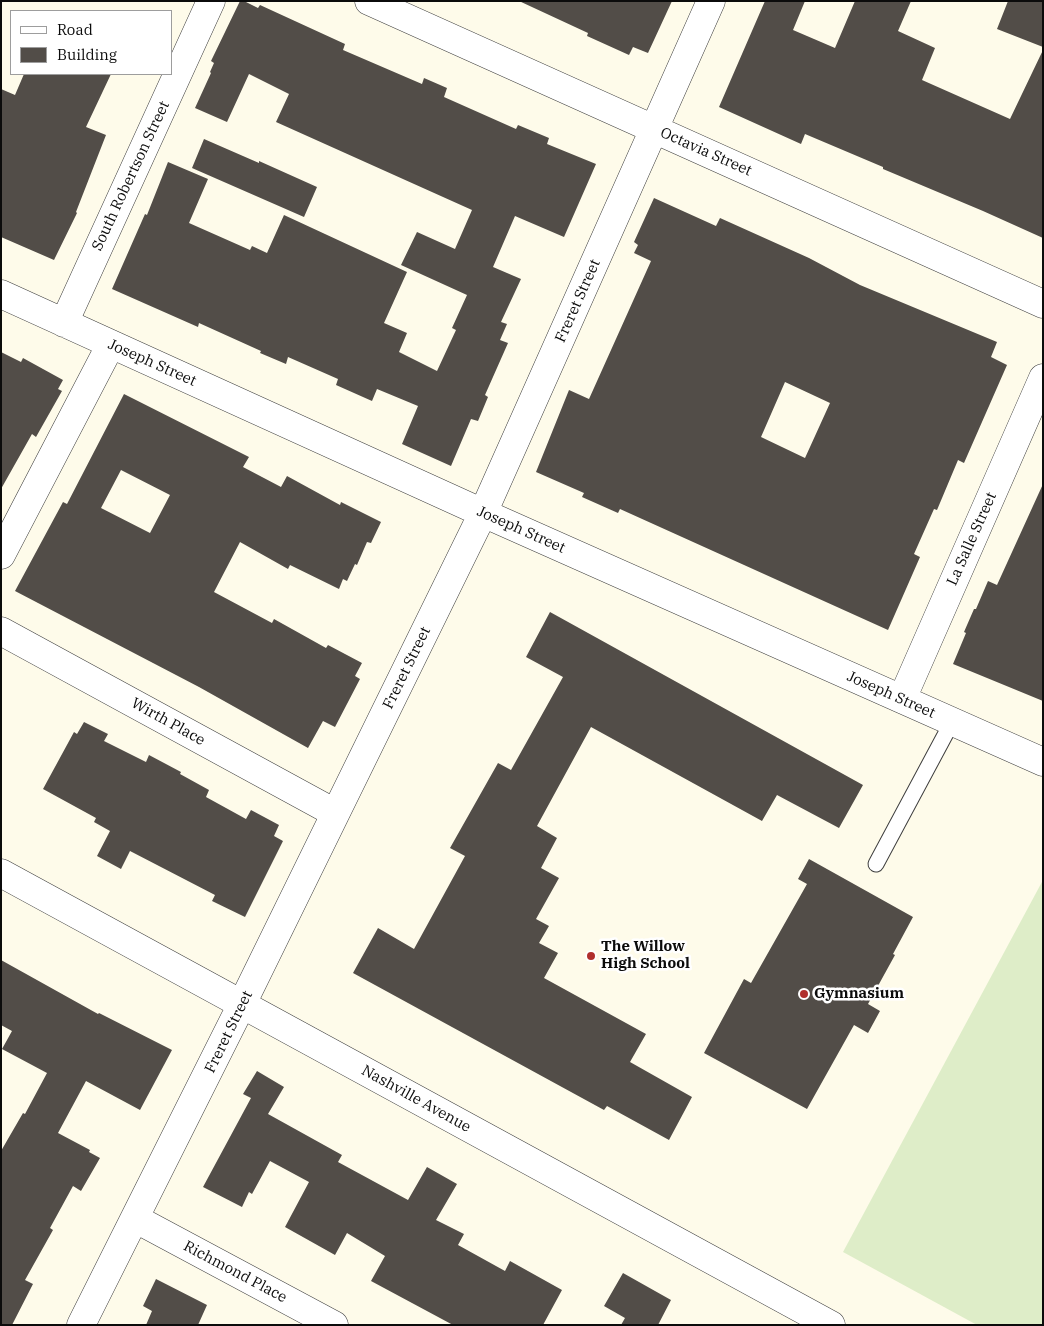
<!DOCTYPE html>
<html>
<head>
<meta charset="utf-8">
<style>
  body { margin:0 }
  #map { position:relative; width:1044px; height:1326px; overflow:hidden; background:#fefbea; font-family:"IBM Plex Serif",serif }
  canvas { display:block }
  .frame { position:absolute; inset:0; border:2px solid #0b0b0b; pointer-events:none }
  .legend { position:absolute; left:10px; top:10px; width:162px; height:65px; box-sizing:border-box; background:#fff; border:1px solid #9d9d9d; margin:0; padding:6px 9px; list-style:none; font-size:15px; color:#0b0b0b }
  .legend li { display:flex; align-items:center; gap:10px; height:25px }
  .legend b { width:25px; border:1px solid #9d9d9d }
</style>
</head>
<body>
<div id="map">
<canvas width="1044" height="1326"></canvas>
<div class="frame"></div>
<ul class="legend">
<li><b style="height:6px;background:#fff"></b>Road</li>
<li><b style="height:14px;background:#524d48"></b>Building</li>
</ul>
</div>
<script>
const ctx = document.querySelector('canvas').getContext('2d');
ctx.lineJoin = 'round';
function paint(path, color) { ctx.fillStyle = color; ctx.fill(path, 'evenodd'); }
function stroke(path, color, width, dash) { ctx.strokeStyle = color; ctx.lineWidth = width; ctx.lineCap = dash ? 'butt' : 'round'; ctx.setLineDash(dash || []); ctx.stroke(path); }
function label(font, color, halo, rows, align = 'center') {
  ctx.font = font + ' "IBM Plex Serif",serif'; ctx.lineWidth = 5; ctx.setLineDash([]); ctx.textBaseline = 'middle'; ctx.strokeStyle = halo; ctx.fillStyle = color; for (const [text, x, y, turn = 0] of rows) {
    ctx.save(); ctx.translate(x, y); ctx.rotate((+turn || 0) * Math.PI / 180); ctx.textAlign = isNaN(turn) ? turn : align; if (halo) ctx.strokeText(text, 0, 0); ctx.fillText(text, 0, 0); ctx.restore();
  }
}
paint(new Path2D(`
  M1043,880V1323L1042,1325H977L843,1252Z`), '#deedc8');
paint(new Path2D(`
  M240,1H244L258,8L260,5L345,44L343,50L422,84L424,78L447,88L444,97L516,129L518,125L549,138L547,144L596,164L564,237L515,216L493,267L521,279L501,322L507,324L500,340L508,343L485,395L488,397L478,421L471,419L451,466L402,444L418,406L377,389L372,401L336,385L338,379L288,357L286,364L260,353L261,351L199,323L198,327L112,289L145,214L147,215L168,162L208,179L189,223L250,250L252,246L267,253L284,215L407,272L384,323L407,333L399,352L437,371L456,330L452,328L467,295L401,265L417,232L455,249L472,210L276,122L289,94L249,74L227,122L195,108L211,73L210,72L214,63L211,61Z
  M519,1H672L648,53L633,47L629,55L587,36L588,33Z
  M765,1H805L793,30L835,48L855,1H911L898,31L935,48L922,80L1010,119L1043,50V238L983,211L883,169V167L805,134L801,144L719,107Z
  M1008,1H1043V47L997,29Z
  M24,74H111L86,127L106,135L76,212L77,213L54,260L1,237V89L15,95Z
  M204,139L259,163V161L317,187L304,217L192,168Z
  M654,198L716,226L720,218L809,258L860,285L997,342L991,357L1007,365L964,463L958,460L937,510L934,509L914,554L920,557L888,630L620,509L618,513L582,497L584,493L536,472L569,390L589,399L651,261L634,253L638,245L634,242ZM785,382L830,403L805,458L761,437Z
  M1,352L21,362L23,358L63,380L58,389L62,391L36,437L32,434L1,489Z
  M124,394L249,457L243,467L281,487L287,476L340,505L341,502L381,522L371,543L367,542L357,565L355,564L347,581L343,579L339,589L290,565L288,569L240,542L214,592L272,623L274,619L326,648L328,645L362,663L355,676L360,679L335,727L323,721L308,748L199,687L15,591L63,502L67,504ZM121,470L170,495L150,533L101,508Z
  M1043,484V701L953,664L966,633L964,632L974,609H976L988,581L997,585Z
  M550,612L863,785L839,828L777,795L762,821L591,727L537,826L557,838L541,868L559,878L536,919L549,926L539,943L558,953L544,978L646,1034L630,1062L692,1097L669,1140L607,1106L604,1110L353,973L378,928L414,949L465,856L450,848L498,763L511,770L563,677L526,657Z
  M84,722L108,734L104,741L146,762L149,755L181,772L180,774L209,790L206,797L246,819L251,810L279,825L274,836L283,841L245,917L212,901L215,895L130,851L121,869L97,856L110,831L94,822L96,818L43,789L74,732L77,734Z
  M809,859L913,917L893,954L895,955L868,1004L880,1011L868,1033L854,1025L807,1109L704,1053L744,979L751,983L807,884L798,879Z
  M1,960L98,1014L99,1013L172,1050L140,1110L86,1081L58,1133L90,1150L89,1152L100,1158L81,1191L73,1186L50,1228L53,1230L25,1280L33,1284L12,1325H1V1151L23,1113L25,1114L47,1073L2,1049L12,1031L1,1025Z
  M257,1071L284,1087L268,1114L342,1155L338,1162L408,1200L427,1167L457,1184L436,1220L464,1234L458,1245L505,1271L510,1261L562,1290L543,1325H453L371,1281L385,1256L347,1233L335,1255L285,1227L309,1182L270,1161L252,1194L249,1192L242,1207L203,1187L251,1098L243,1094Z
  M623,1273L671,1300L658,1325H621L625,1318L604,1306Z
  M156,1279L207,1305L198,1325H146L152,1311L143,1306Z`), '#524d48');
const service = new Path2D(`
  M876,864L952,722`);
const minor = new Path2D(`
  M369,1L1043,304
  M1,294L483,513L1043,762
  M64,323L211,1
  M1,555L111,344
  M1,631L335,813
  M902,699L1043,378
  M1,873L831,1325
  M136,1219L334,1325
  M81,1325L242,1004L483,513L711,1`);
stroke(service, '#3e3e3e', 17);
stroke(minor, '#3e3e3e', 29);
stroke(service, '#fff', 15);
stroke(minor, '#fff', 28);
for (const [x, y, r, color] of [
  [591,956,5,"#b02f2d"],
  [804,994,5,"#b02f2d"]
]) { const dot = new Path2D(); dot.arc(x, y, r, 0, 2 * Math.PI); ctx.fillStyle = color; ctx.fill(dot); stroke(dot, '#fff', 2); }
label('15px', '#0b0b0b', '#fff', [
  ["Octavia Street",706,152,24],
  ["South Robertson Street",131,176,-65],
  ["Freret Street",578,301,-66],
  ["Joseph Street",152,363,24],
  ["Joseph Street",521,530,24],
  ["La Salle Street",972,539,-66],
  ["Freret Street",407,668,-64],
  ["Joseph Street",891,695,24],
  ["Wirth Place",168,722,29],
  ["Freret Street",229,1032,-64],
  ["Nashville Avenue",416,1099,29],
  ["Richmond Place",235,1272,28]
]);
label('bold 15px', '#0b0b0b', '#fff', [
  ["The Willow",601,947],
  ["High School",601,964],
  ["Gymnasium",814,994]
], 'left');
</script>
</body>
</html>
